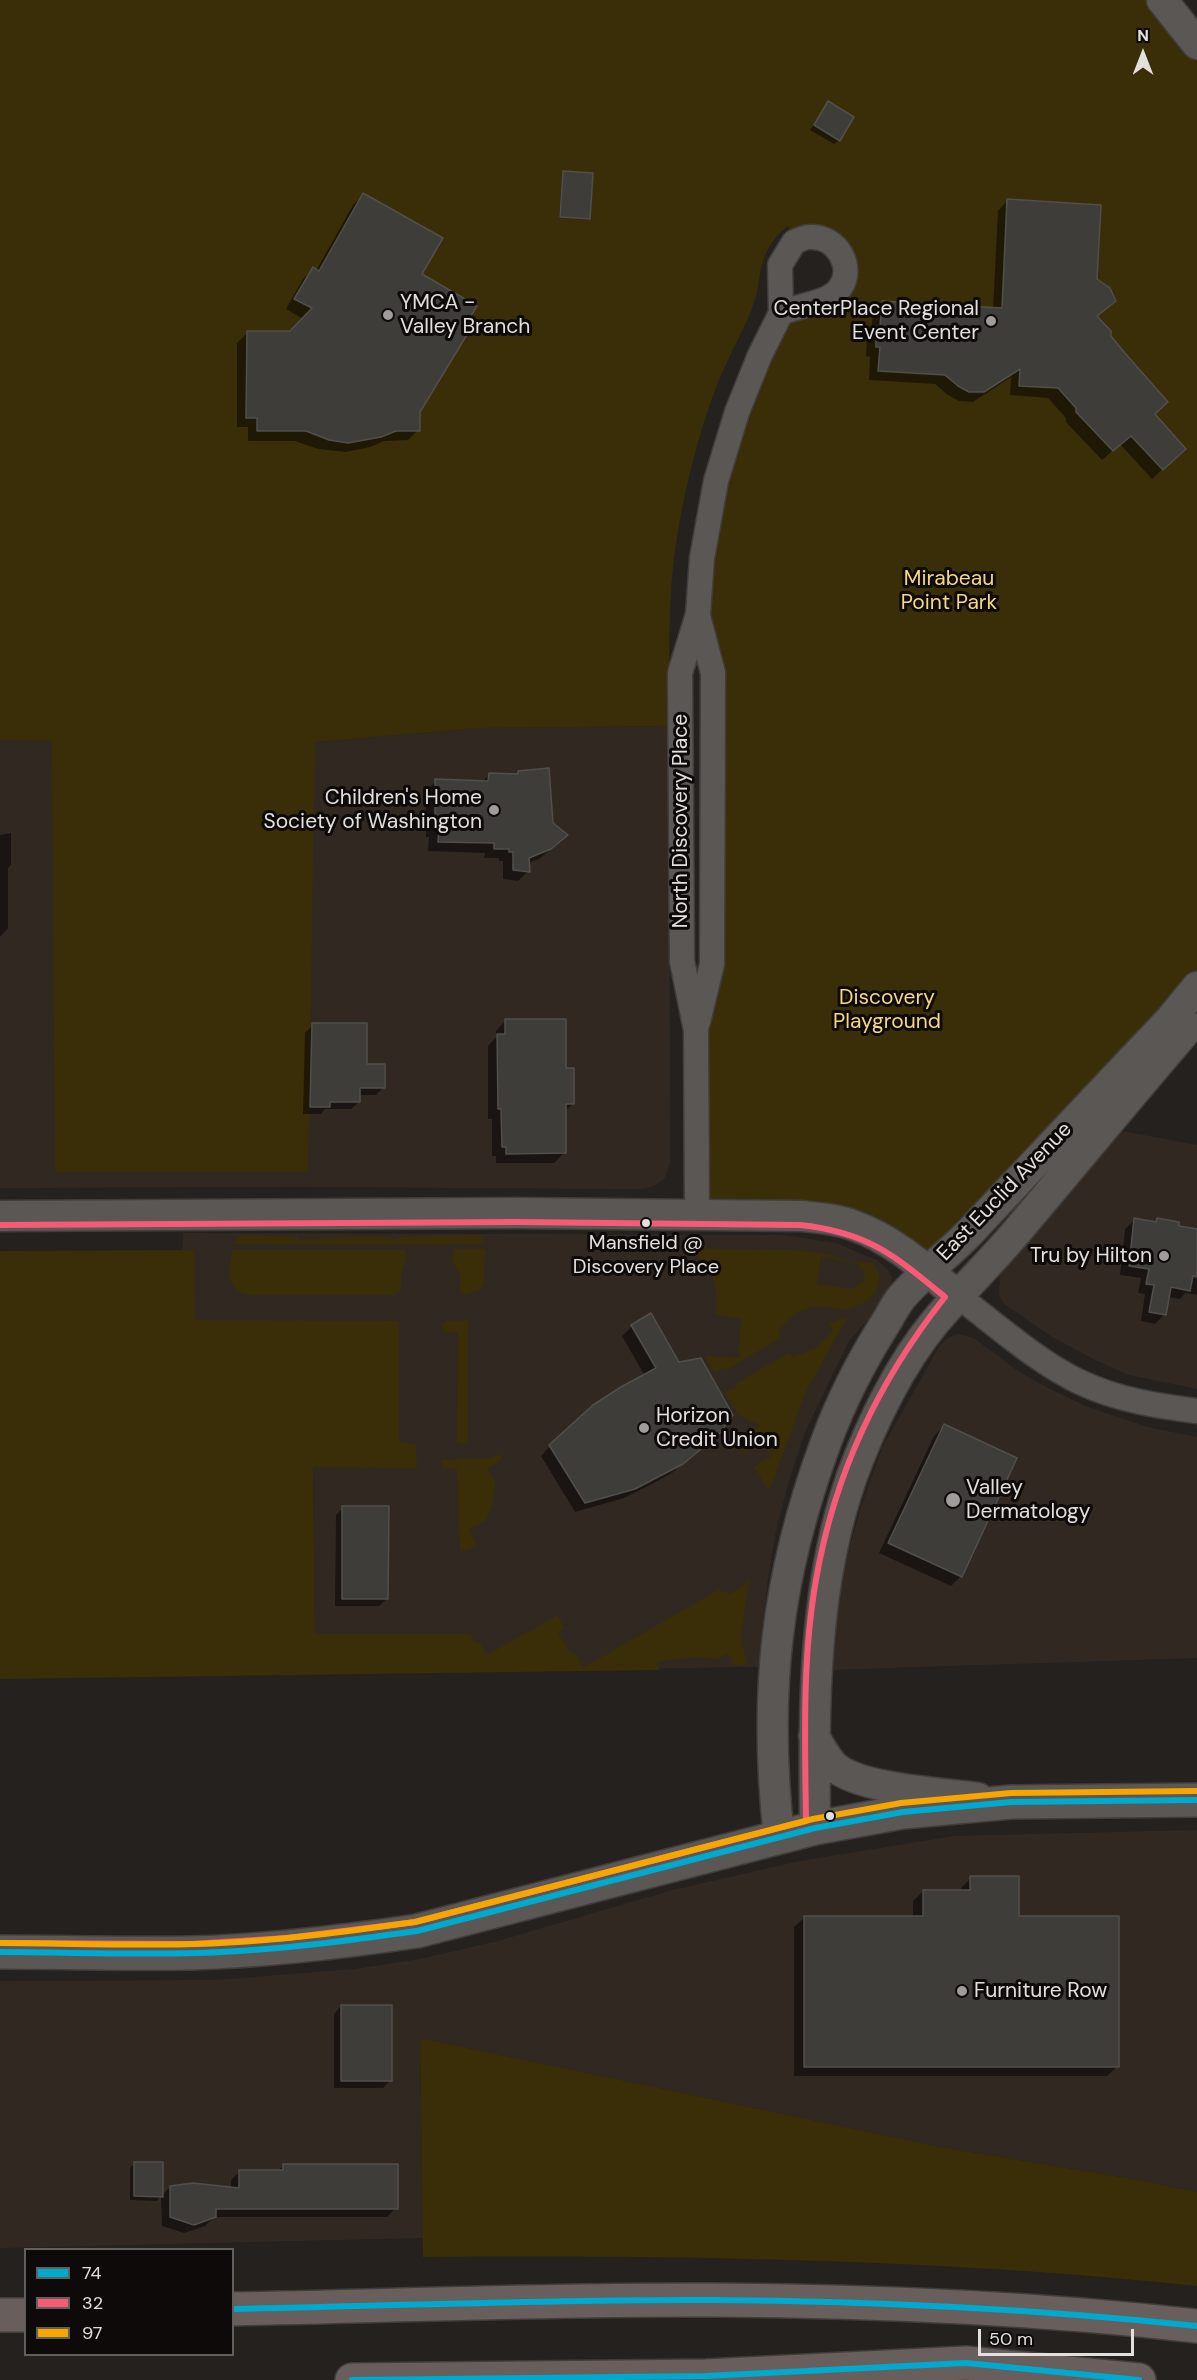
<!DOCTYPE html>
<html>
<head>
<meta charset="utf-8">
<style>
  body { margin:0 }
  #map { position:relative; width:1197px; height:2380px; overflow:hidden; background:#24211e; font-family:"DM Sans",sans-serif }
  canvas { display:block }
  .legend { position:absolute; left:24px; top:2248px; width:210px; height:108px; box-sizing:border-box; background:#0d0a09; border:2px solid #635f5d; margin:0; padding:8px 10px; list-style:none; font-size:18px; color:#e3dfdc }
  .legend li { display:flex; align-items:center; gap:12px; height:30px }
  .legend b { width:30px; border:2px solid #635f5d }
  .north { position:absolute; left:1113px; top:24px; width:60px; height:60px; -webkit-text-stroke:4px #0d0a09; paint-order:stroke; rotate:0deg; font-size:16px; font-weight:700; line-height:24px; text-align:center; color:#e3dfdc }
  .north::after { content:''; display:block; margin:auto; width:21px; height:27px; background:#e3dfdc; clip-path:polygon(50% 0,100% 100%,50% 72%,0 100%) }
  .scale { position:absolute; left:978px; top:2329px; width:156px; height:27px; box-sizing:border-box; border:3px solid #e3dfdc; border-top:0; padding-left:8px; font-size:18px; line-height:21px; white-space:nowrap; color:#e3dfdc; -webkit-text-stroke:4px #0d0a09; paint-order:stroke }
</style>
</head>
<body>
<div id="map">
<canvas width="1197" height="2380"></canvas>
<ul class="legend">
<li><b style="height:8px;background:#00a9ce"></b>74</li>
<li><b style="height:8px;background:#f75a77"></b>32</li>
<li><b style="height:8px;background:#f7a600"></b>97</li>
</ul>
<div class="north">N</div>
<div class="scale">50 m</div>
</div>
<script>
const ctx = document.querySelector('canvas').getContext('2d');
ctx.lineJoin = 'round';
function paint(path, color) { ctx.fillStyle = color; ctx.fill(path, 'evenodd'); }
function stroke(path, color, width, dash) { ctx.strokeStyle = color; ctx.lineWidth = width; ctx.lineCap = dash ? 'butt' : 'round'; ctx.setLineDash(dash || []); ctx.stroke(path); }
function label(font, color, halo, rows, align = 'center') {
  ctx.font = font + ' "DM Sans",sans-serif'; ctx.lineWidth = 6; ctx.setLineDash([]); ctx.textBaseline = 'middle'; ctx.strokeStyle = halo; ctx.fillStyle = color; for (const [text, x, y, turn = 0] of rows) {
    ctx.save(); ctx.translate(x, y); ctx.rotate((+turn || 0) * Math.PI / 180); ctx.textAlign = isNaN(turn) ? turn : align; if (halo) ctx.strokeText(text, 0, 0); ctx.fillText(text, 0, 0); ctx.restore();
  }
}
paint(new Path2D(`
  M669,726L670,1163L665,1178L654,1186L642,1189L301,1187L0,1188V740L315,742L480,728Z
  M1112,1129L1197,1145V1389L1129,1375L1095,1360L1049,1335L1003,1303L999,1294L1000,1270Z
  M183,1233L783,1235L836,1243L877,1260L888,1270L892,1278L887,1298L849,1341L805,1432L789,1481L776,1531L768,1578L758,1667L334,1673L315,1634L313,1467L181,1370Z
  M958,1334L974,1338L1015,1369L1048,1388L1088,1407L1147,1427L1197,1437V1658L827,1670L841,1578L860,1510L882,1448L939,1347L946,1339Z
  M1197,1830V2192L1133,2179L941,2147L420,2038L423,2238L0,2248V1981L215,1980L355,1969L420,1959L498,1941L672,1890L800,1861L954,1836Z`), '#322822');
paint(new Path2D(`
  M0,0H1162L1197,44V987L928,1272L873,1233L697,1215L696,1030L712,964L702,558L781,313L821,300L843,257L794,242L788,226C753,254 765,278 751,311C740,338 725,363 715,390C693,450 674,530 671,594C668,638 670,682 669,726L480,728L315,742L308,1172H55L52,741L0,740Z
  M244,1235L297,1237L299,1240C328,1236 360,1237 391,1237L394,1240L400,1237L477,1235L482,1238L484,1244H234L238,1238Z
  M454,1249H485L484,1284L479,1290L466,1295L460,1292V1274L452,1261Z
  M683,1249L794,1250L827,1254L849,1261L873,1263C885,1278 879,1293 864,1302C858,1305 853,1309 846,1309C833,1309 822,1304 809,1308C796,1312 786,1320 779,1331L780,1338L726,1370L724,1367L714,1373L705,1356L739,1358L741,1356L739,1349L741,1319L716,1314C718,1295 715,1266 696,1256C692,1254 687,1252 683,1249ZM821,1257L857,1263L865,1273L863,1282L851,1289L817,1284Z
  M194,1250L195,1320L399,1321V1442L416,1444L417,1468L313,1467L315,1634H470L474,1642L480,1643L487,1655L558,1615L564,1628L558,1633L569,1651L575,1653L583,1668L718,1590L730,1594L742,1587L749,1579L741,1638L747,1665H731L732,1658L727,1654L716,1659L699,1657L659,1661L657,1664L659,1670L0,1679V1251Z
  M232,1250H405L407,1258L401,1272V1290L395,1295H249C225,1291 229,1269 232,1250Z
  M848,1316L807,1389L769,1491L754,1466L771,1457L762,1442L742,1453L738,1447L732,1451L730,1446L761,1426L738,1414L725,1392L736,1387L735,1384L789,1353L792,1357L816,1348L833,1331L829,1323Z
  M446,1321H468V1443H457L458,1332H444L442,1325Z
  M499,1454L502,1459L488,1469L495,1482L493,1502L486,1520L469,1529L476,1544L469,1550L460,1551L457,1469L443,1468L441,1460L491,1458Z
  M420,2038L941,2147L1133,2179L1197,2192V2286C939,2259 682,2255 423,2257Z`), '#3a2e08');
paint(new Path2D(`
  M828,103L839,140L834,144L810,130Z
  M564,173L589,218L587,220L559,218L562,175Z
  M363,195L461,329L418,412V430L408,440L384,441L370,447L346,452L318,449L295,441H248V427H237V343L247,333L290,332L303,319L286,309L303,279L313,269L316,271L353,205Z
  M1007,201L1096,280L1114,301L1096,317L1109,336L1153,414L1174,459L1152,479L1120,444L1102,460L1066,422V418L1048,398L1010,395L1011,377L973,402L959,401L948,395L935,384L869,380L870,357L866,356L867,338L871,333L873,313L882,303L993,309L998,211Z
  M519,773L552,824L556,845L539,859L528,863V871L518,881L503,879V861H499V858H484L485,853L428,851L429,837H426V791L436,781L482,782L489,775L516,776Z
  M11,833V865L8,868V928L0,937V835Z
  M506,1020L565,1069L573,1104L564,1112V1153L554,1163H496V1156H492V1119H488V1046L496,1037V1031Z
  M313,1025L366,1065L383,1088L376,1095H359V1102L351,1109H325L321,1114H303L305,1033Z
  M1134,1220L1154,1223L1157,1220L1177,1227L1197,1230V1295L1185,1293L1180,1299L1168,1297L1165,1314L1155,1324L1141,1321L1145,1294L1138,1293L1141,1278L1120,1275L1125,1229Z
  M651,1315L707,1443L672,1473L648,1486L624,1498L575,1512L541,1456L550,1446L645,1376L622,1336L632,1326Z
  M944,1426L961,1576L951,1586L879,1553L934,1436Z
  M343,1508L387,1599L379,1606H335L336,1515Z
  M971,1878L1018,1917L1118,2066L1107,2076H794V1927L805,1917H913V1901L923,1891H961V1888Z
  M341,2006L391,2080L383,2088H334V2014Z
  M135,2163L161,2196L170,2187L231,2188V2180L240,2171H278L284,2165L396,2208L387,2217H214L205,2226L184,2233L162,2226L161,2196L157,2201L130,2200V2168Z`), '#0007');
const building = new Path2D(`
  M828,101L854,117L840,141L814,125Z
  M563,171L593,173L590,219L560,217Z
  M363,193L443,238L422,274L477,306L463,329L468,333L420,412V431H396L381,437L348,443L329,440L306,431H257V418H246L247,331H290L312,308L294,299L313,267L319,271Z
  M1007,199L1101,205L1097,279L1110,288L1116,301L1097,316L1111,331V336L1124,352L1168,402L1155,414L1186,449L1163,470L1131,436L1113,451L1076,412V408L1058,388L1019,386L1020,369L984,392H969L958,386L945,375L878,371L880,347H876V326L880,327L882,301L1002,308Z
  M549,768L553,823L568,835L551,849L529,858L530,872L513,870V852H509V849H494V843L438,842L439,827L435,828V779L488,781L489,773L518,774V771Z
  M505,1019H566V1068H574V1104H566V1153L506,1154V1147H502L501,1109H498L497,1034H505Z
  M312,1023H367V1064H385V1088H360V1102H330V1107H310Z
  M1134,1218L1156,1222L1157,1218L1179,1222V1226L1197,1229V1277L1193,1276L1190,1291L1171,1287L1166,1315L1149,1312L1154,1285L1146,1284L1149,1269L1129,1266Z
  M651,1313L679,1362L701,1358L733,1415L719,1434L683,1464L635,1489L585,1503L549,1445L593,1405L621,1387L656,1368L631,1325Z
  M944,1424L1017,1458L962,1577L888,1543Z
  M342,1506H389L388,1599H342Z
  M970,1876H1019V1916H1119V2067H804V1916H923V1890H970Z
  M341,2005H392V2081H341Z
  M134,2162H163V2197L134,2196Z
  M283,2164H398V2209H216V2217L194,2225L170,2217V2186L193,2183L239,2188V2170H283Z`);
paint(building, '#3f3d3a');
stroke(building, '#514f4c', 1.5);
const minor = new Path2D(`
  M698,1022L712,964L713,673L698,616
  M697,1215L696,1030L682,961L680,673L698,614L702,558L716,481L737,412L760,355L781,313L780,265L794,242C800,240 806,236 812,237C837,237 855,267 840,288C829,304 798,305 781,313
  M958,1296C995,1324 1040,1364 1082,1383C1118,1400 1158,1406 1197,1411`);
const tertiary = new Path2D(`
  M1162,0L1197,44
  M0,1216L516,1213L801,1216C819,1218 838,1219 855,1226C894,1240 926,1270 958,1296
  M814,1736C820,1746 826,1759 835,1767C860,1789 943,1793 978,1798
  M815,1828C814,1709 812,1590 852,1476C871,1424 900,1364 935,1322C960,1292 988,1265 1013,1236C1072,1166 1130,1096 1189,1027
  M779,1837C763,1694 776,1577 826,1442C841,1401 860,1364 883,1327C889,1318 894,1307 901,1298C921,1274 948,1255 970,1232C1037,1161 1103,1090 1170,1020L1197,987`);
const secondary = new Path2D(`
  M0,1952C64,1952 128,1954 191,1953C267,1951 342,1942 417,1931L815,1828L903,1812L1011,1802L1197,1800`);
const motorway = new Path2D(`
  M232,2309C392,2306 553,2299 713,2300C874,2301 1036,2308 1197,2326
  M0,2315H26
  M352,2380L706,2376L966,2363L1139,2380`);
stroke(minor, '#403d3b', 27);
stroke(tertiary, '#403d3b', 33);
stroke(secondary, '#403d3b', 36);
stroke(motorway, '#403d3b', 36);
stroke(minor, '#5a5755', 24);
stroke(tertiary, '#5a5755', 30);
stroke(secondary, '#5a5755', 33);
stroke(motorway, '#685e5b', 33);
stroke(new Path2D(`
  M0,1952C73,1952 147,1956 221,1952C286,1949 352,1940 417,1931L815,1828L903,1812L1011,1802L1197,1800
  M232,2309C393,2306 553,2299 713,2300C875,2301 1036,2309 1197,2326
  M352,2380L706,2376L966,2363L1139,2380`), '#00a9ce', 6);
stroke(new Path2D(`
  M0,1943L191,1944L287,1938L415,1922L806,1821C805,1741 802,1659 816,1580C834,1475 879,1380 945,1297C895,1256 868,1232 800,1225L516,1222L0,1225`), '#f75a77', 6);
stroke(new Path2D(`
  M0,1943C73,1943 147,1947 220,1943C285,1940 350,1931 415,1922L813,1819L901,1803L1011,1793L1197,1791`), '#f7a600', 6);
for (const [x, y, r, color] of [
  [388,315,6,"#a09c9a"],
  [991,321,6,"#a09c9a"],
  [494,810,6,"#a09c9a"],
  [646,1223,5,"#e3dfdc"],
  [1164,1256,6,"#a09c9a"],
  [644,1428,6,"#a09c9a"],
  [953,1500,8,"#a09c9a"],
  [830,1816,5,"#e3dfdc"],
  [962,1991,6,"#a09c9a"]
]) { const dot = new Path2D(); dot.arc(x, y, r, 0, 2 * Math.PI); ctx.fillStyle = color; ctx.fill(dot); stroke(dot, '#0d0a09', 2); }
label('20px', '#e3dfdc', '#0d0a09', [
  ["Mansfield @",646,1244],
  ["Discovery Place",646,1268]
]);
label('21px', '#e3dfdc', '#0d0a09', [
  ["YMCA -",400,303],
  ["Valley Branch",400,327],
  ["CenterPlace Regional",979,309,"right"],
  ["Event Center",979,333,"right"],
  ["Children's Home",482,798,"right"],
  ["Society of Washington",482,822,"right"],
  ["Tru by Hilton",1152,1256,"right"],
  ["Horizon",656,1416],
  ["Credit Union",656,1440],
  ["Valley",966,1488],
  ["Dermatology",966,1512],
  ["Furniture Row",974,1991]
], 'left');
label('21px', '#f6d87e', '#0d0a09', [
  ["Mirabeau",949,579],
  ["Point Park",949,603],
  ["Discovery",887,998],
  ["Playground",887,1022]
]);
label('21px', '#e3dfdc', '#0d0a09', [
  ["North Discovery Place",681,821,-90],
  ["East Euclid Avenue",1005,1192,-46]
]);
</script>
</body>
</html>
